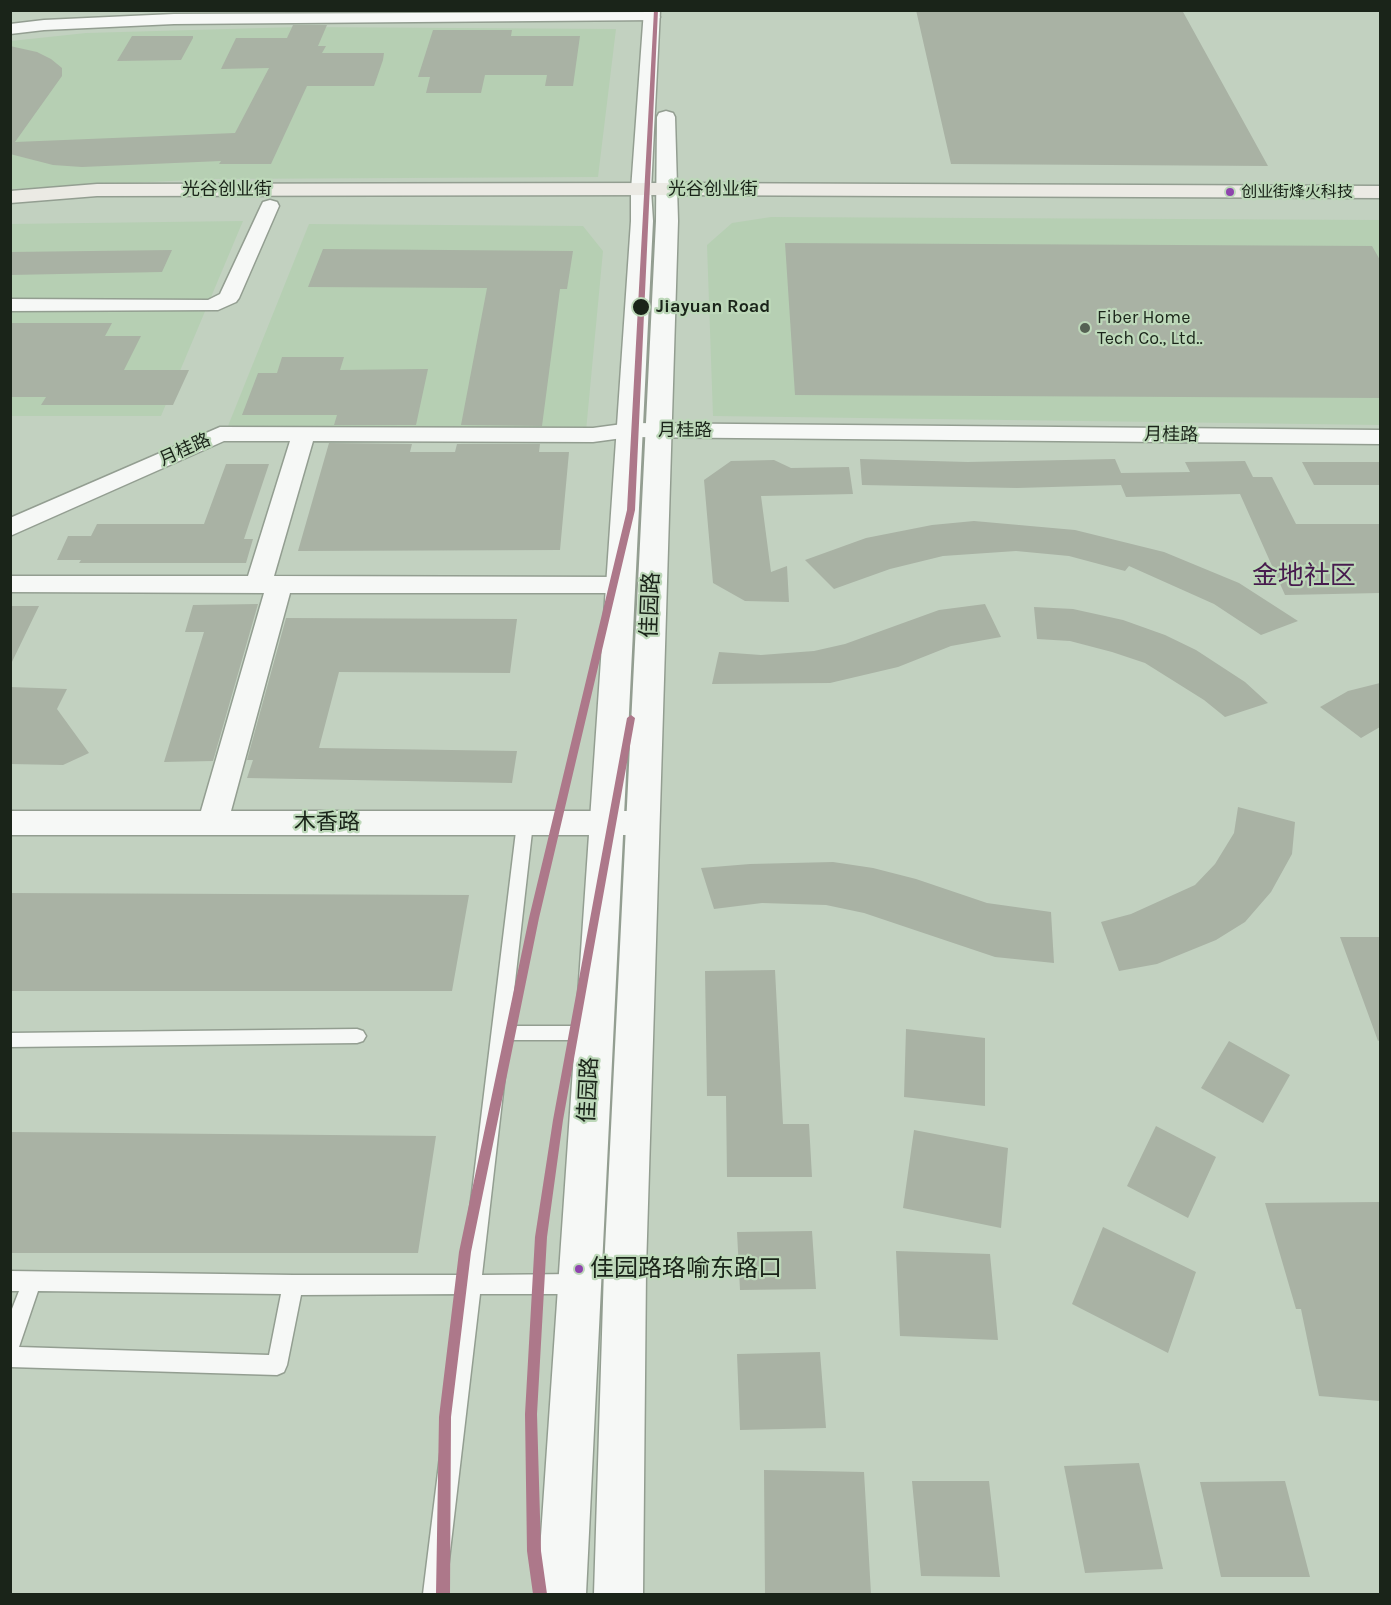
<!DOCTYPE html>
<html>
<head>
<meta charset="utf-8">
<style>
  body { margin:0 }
  #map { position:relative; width:1391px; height:1605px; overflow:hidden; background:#c2d1c0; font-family:Karla,sans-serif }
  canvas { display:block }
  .frame { position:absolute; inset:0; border:12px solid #1a2419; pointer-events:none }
</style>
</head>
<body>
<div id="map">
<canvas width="1391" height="1605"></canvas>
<div class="frame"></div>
</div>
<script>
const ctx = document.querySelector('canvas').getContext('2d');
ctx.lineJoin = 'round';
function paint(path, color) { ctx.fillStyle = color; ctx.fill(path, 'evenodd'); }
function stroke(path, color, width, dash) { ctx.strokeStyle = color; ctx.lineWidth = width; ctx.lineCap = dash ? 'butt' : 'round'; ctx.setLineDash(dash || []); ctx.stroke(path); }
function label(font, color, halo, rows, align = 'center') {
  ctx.font = font + ' Karla,"Noto Sans SC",sans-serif'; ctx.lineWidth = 4.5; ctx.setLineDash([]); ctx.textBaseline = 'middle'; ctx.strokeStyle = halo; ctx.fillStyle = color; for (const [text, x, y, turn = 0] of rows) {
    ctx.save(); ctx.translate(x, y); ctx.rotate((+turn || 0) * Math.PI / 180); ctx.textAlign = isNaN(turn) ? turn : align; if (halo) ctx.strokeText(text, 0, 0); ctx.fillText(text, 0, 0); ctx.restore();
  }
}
paint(new Path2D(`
  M299,27L616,29L598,177L210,179L11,189V41L86,33Z
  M771,217L1380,220V425L713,416L707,245L732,223Z
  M243,221L161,416H11L10,224Z
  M309,224L583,226L603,251L586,431L228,426Z`), '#b6cfb3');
paint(new Path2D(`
  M916,10H1182L1268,166L951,164Z
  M293,25H327L318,46H326L322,53H384L383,60L374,86H307L271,164H219L221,161L82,167L53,165L10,154V46L37,52L51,59L62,68V76L15,142L235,133L269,68L221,69L236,38H287Z
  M433,30H512L511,36H580L573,86H545L547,75H485L481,93H426L430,77H418Z
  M132,36H193V38L181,60L117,61Z
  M785,243L1372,246L1380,260V398L795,395Z
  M323,249L573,251L567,289H560L542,426L461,425L487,288L308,287Z
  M172,250L162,272L10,275V252Z
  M10,323H112L105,336H141L124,370H189L173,405H41L46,397H10Z
  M282,357H344L340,370L428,369L416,425H334L337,415H242L258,373H277Z
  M329,443L412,444L410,452H455L457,444H540L539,452H569L560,550L298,551Z
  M860,459L968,462L1115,459L1121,473L1190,472L1185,462L1245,461L1253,477H1272L1296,524H1380V593L1285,595L1240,494L1126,497L1121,485L1017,488L862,485Z
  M774,460L791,468L849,467L853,494L761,496L771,572L787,566L789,602L745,601L713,583L704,480L731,461Z
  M1302,462H1380V485H1314Z
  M226,464H269L244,539H253L246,563H79L81,560H57L68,536H91L97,524H204Z
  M974,521L1075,530L1164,552L1239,583L1298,621L1261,635L1214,604L1129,566L1125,571L1069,556L1016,551L943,556L890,569L834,589L805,560L866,538L932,525Z
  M258,604L213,761L164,762L204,632H185L193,605Z
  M985,604L1001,637L951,646L898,667L830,683L712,684L719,652L761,655L814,651L845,644L939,610Z
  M10,606H39L10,666Z
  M1034,607L1073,609L1123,620L1165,635L1196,650L1245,682L1268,703L1225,717L1204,700L1145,663L1112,652L1070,641L1037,639Z
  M286,618L517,619L510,673L339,672L319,748L517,751L512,783L247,778L253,760H247Z
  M1380,683V727L1361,738L1320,707L1348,691Z
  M10,687L67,689L57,709L89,753L63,765L10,764Z
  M1238,807L1295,822L1292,854L1271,892L1245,922L1216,940L1157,964L1119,971L1101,922L1131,914L1195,885L1215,864L1234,833Z
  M833,862L873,868L916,879L987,903L1051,912L1054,963L995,957L864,913L826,905L762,903L714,909L701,868L750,864Z
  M10,893L469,895L452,991H10Z
  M1340,937H1380V1040L1378,1041Z
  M775,970L783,1124H809L812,1177H727L726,1096H707L705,971Z
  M906,1029L985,1038V1106L904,1097Z
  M1229,1041L1290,1075L1263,1123L1201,1088Z
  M1156,1126L1216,1157L1188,1218L1127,1186Z
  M914,1130L1008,1148L1001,1228L903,1208Z
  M10,1132L436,1136L418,1253H10Z
  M1380,1202V1401L1319,1396L1301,1309H1296L1265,1203Z
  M1103,1227L1196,1272L1168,1353L1072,1304Z
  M812,1231L816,1289L740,1290L737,1232Z
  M896,1251L990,1254L998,1340L900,1336Z
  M820,1352L826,1428L740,1430L737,1354Z
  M1139,1463L1163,1569L1085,1573L1064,1466Z
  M764,1470L864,1472L871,1594H765Z
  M912,1481H989L1000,1577L921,1576Z
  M1285,1481L1310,1577H1221L1200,1482Z`), '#a9b2a4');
const service = new Path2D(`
  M525,817L530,819L533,823L510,1026H592L598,1028L601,1033L598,1038L592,1040H509L482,1275L576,1274L583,1277L586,1284L583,1291L576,1294H480L445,1594H423L460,1294L301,1295L287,1365L284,1372L277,1375L10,1367V1314L19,1291H10V1271L293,1275H462L517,823L520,819ZM38,1291L281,1294L269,1355L19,1347Z
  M357,1029L363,1031L366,1036L363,1041L357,1043L10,1047V1033Z`);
const minor = new Path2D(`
  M652,12L660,17L657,20L174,24L44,30L10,34V24L44,20L174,14Z
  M270,200L277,202L279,206L239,298L236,302L218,310L10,311V299L208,300L220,294L261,206L263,202Z
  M630,423L1380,430V444L630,437L593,442L313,441L274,576L620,577L629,579L633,585L629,591L620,593H290L231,811H643L654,815L658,823L654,831L643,835H10V811H201L264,593L10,592V576H248L290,441H224L10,536V518L220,427L593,428Z`);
const tertiary = new Path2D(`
  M644,10H660L651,190L653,221L586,1594H537L631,221V190Z
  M666,111L673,113L675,117L678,221L646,1269L643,1594H594L604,1269L656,221L657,117L659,113Z`);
const secondary = new Path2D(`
  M666,183L1380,186V198L666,195L97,196L10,203V191L97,184Z`);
stroke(service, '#939e91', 3);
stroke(minor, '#939e91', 3);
stroke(tertiary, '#939e91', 3);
stroke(secondary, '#939e91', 3);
paint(service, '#f6f8f6');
paint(minor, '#f6f8f6');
paint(tertiary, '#f6f8f6');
paint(secondary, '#ebeae4');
paint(new Path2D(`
  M654,10H658L635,510L539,918L471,1252L451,1417L450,1594H436L439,1417L459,1252L529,918L627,510Z
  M631,715L635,718L563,1120L547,1237L537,1414L541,1551L547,1594H533L527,1551L525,1414L535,1237L553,1120L627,718Z`), '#ad788a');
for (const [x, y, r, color] of [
  [1230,192,5,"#8e44ad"],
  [641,307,9,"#1a2419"],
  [1085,328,6,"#556153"],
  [579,1269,5,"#8e44ad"]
]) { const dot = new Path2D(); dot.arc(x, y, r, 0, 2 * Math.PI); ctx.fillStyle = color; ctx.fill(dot); stroke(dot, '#bdd8b9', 2); }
label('16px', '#1a2419', '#bdd8b9', [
  ["创业街烽火科技",1241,192]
], 'left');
label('18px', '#1a2419', '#bdd8b9', [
  ["光谷创业街",227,190],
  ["光谷创业街",713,190],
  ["月桂路",685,431],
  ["月桂路",1171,435,1],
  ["月桂路",185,450,-24]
]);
label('bold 18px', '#1a2419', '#bdd8b9', [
  ["Jiayuan Road",656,307]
], 'left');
label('18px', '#1a2419', '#bdd8b9', [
  ["Fiber Home",1097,318],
  ["Tech Co., Ltd..",1097,339]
], 'left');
label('22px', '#1a2419', '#bdd8b9', [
  ["佳园路",651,605,-88],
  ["木香路",327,823],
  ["佳园路",589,1090,-87]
]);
label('24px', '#1a2419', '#bdd8b9', [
  ["佳园路珞喻东路口",590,1269]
], 'left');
label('26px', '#471b4e', '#bdd8b9', [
  ["金地社区",1304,577]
]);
</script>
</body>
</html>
